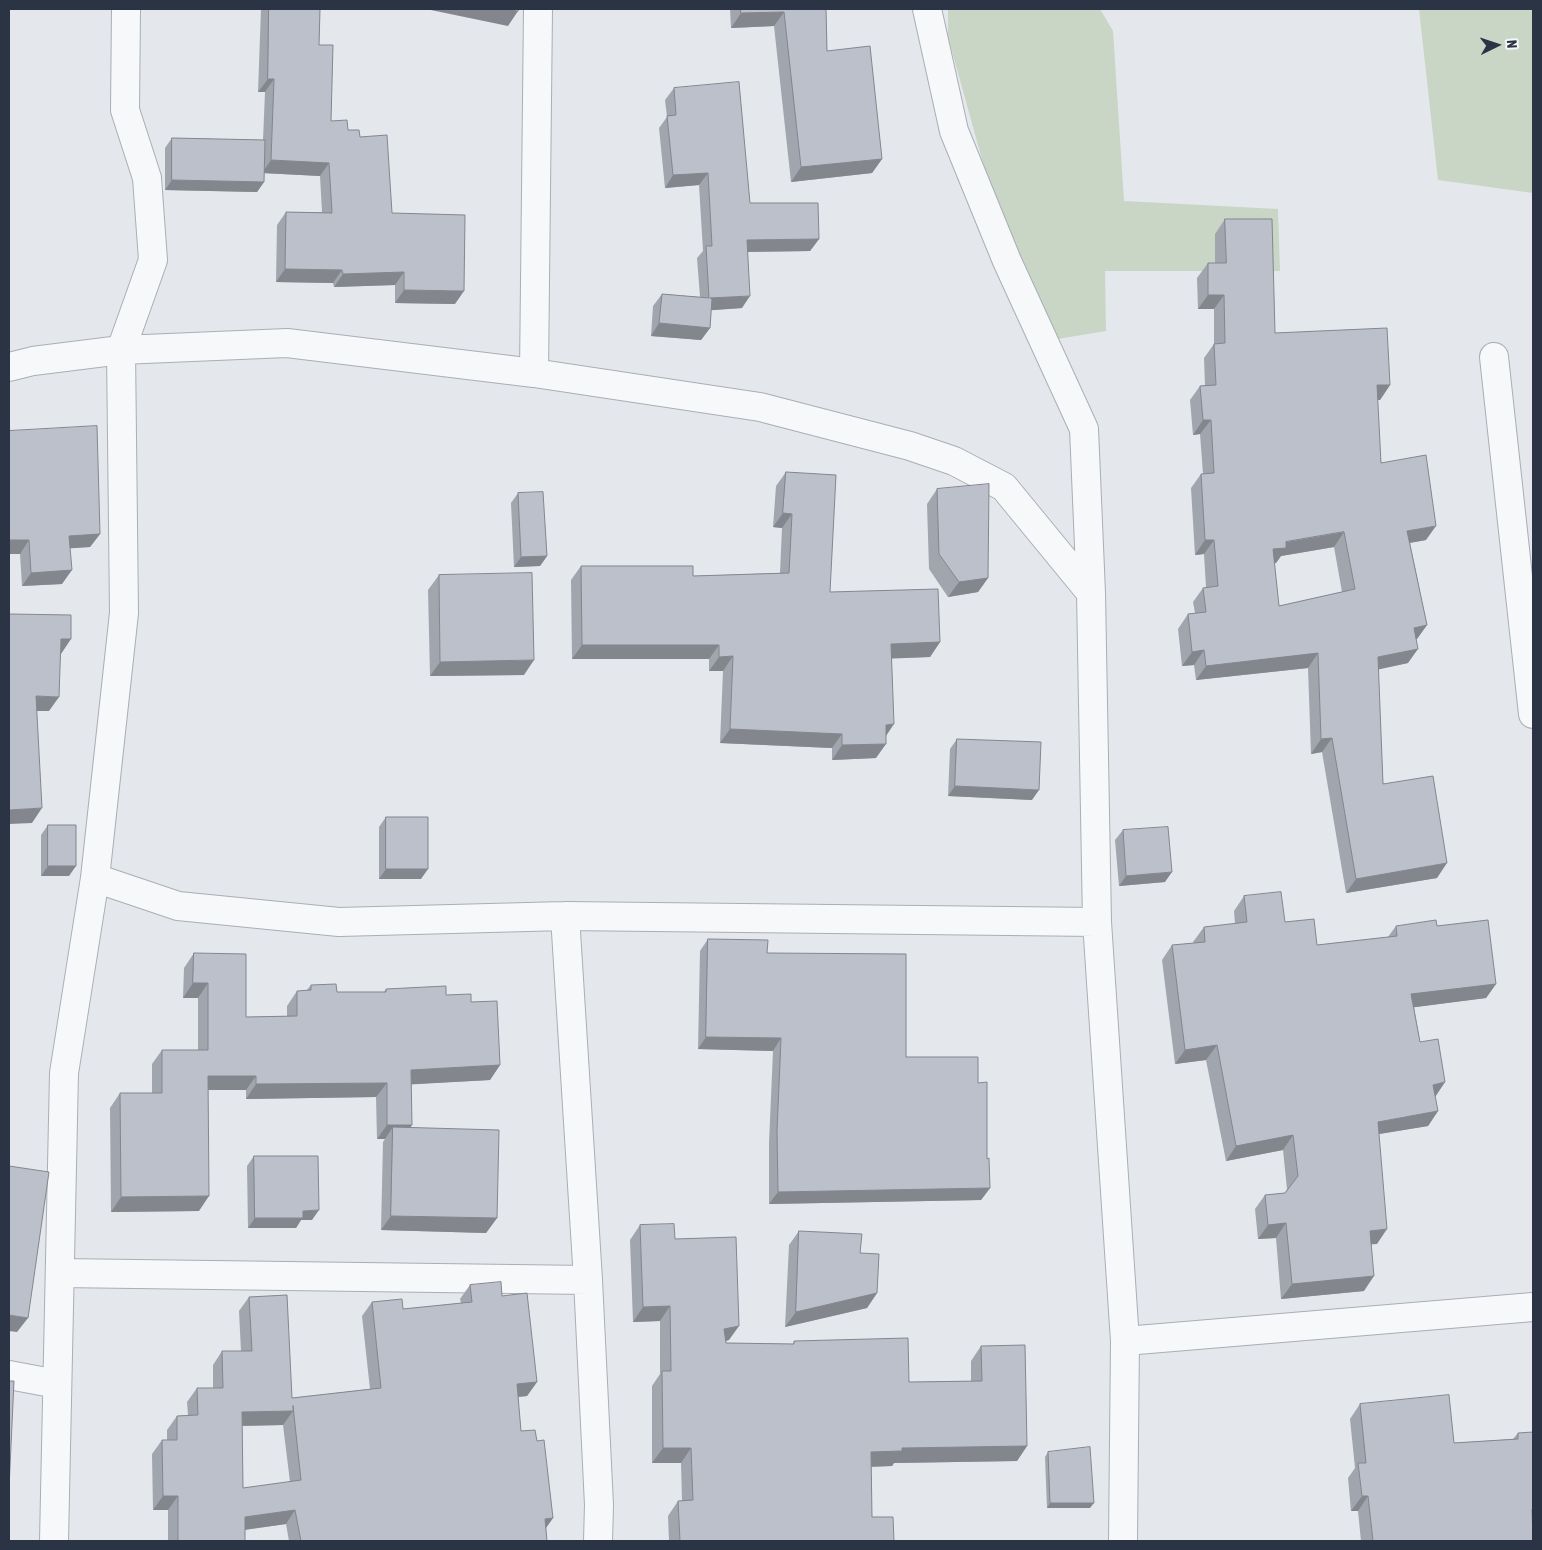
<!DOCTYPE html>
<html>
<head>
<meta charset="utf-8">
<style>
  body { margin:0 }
  #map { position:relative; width:1542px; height:1550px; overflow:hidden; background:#e4e7ec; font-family:"Asap Condensed",sans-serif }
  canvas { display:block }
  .frame { position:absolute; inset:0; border:10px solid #2b3445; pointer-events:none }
  .north { position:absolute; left:1472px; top:20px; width:50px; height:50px; -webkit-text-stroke:4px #f4f6f9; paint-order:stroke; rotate:86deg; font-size:14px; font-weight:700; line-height:20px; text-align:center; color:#2b3445 }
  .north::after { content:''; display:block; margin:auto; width:18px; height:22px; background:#2b3445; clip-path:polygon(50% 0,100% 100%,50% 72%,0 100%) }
</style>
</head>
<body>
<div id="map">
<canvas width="1542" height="1550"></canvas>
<div class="frame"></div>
<div class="north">N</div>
</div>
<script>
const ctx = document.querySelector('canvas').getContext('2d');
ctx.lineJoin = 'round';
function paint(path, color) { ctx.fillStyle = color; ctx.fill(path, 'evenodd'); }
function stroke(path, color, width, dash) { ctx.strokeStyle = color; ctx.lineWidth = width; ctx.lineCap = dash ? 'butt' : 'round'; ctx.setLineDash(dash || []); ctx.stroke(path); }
paint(new Path2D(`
  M948,9H1100L1113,31L1124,201L1278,209L1280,271H1105L1106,331L1033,343L948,37Z
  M1419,9H1533V193L1438,180Z`), '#c9d6c5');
const minor = new Path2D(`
  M927,9L954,131L1007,261L1084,429L1091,593L1097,922L1125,1341L1123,1541
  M1494,357L1533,714
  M9,367L33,361L121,350L287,343L534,373L760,407L910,446L954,461L1004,487L1091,593
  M534,373L538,9
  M95,878L178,906L339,922L565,916L1097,922
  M565,916L588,1280L599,1505L598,1541
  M60,1273L588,1280
  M1125,1341L1533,1307
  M9,1375L57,1384
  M54,1541L64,1073L95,878L124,613L121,350L153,260L147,178L125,110L126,9`);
stroke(minor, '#a9aeb7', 30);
stroke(minor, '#f7f8fa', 28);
paint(new Path2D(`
  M261,9H320L319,45L331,121L360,137L392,213L455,304L395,303V285L334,287L333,283L276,282L277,225L286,212H322L320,176L264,173V182L257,192L165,190V148L172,138L263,140L265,92H258Z
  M730,9H826L827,51L882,159L872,173L791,182L774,26L731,28Z
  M674,88L750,203L819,239L810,251L747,252L742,308L711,310L710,328L701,340L651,336L653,306L662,294L700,297L697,258L703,251L699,185L665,188L659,128L667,117L665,100Z
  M1225,219L1275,333L1390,385L1380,400H1377L1381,463L1426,540L1410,543L1427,625L1416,640L1408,663L1378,669L1383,784L1437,878L1346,893L1322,752L1311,754L1308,668L1196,680L1194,665L1182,666L1178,629L1188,614L1195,613L1193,602L1203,588L1206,587L1204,554L1195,555L1191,488L1201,474H1203L1200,434L1193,435L1190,400L1200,386L1205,385L1204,358L1214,344V309H1198L1197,278L1208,263H1215V234ZM1334,547L1342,592L1279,606L1274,563H1276L1281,556Z
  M9,431L100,534L90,547L70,548L62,584L22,586L20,554H9Z
  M1533,468V498H1532Z
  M786,472L830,592L940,642L930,657L892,658L886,736L876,758L832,760V748L720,743L723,671H709V659H572L571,580L581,566L693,576L780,573L782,528L773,527L776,486Z
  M937,489L988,578L978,592L948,597L929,569L927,504Z
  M518,493L547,556L540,566L514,567L511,503Z
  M439,575L524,675L430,676L428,590Z
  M957,739L1032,800L948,796L950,749Z
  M386,817L421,879H379V827Z
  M48,825L69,876H41V835Z
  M1123,830L1165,882L1119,886L1115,840Z
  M1244,896L1285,922L1317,945L1388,937L1396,926H1437L1496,984L1486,998L1414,1007L1420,1042L1445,1082L1435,1097L1438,1111L1428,1126L1379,1134L1377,1244H1372L1364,1291L1281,1299L1276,1238L1258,1239L1255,1209L1265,1195L1285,1193L1287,1189L1283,1150L1226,1161L1206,1060L1175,1064L1162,960L1172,945L1194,943L1193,942L1204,927L1235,924L1234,911Z
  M708,939L767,953L906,1057L978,1083L987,1159L990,1188L981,1200L769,1204V1143L773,1051L698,1049L700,951Z
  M194,953L246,1017L287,1016V1006L297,991H306L311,985L337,992H384L386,989L446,995L471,1002L500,1065L490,1080L411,1084L412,1125L410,1128L497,1218L486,1233L381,1230L383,1142L385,1139H377L376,1097L246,1099V1090H208L199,1211L111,1212L110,1108L120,1093H152V1064L162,1050H198V998H183L184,968Z
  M254,1156L312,1220H301L296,1228H248L247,1166Z
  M640,1225L675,1239L729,1340L726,1341V1343L793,1344L794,1341L909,1382L971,1381V1361L981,1346L1027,1446L1017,1461L894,1463L892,1466L871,1467L872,1517L894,1541H669L668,1516L678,1501H682L681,1463H652V1386L660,1374V1321L633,1322L630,1240Z
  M799,1231L860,1253L877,1293L867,1308L785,1327L789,1245Z
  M470,1285L502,1296L537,1382L527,1396L518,1397L521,1431L537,1441L553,1518L546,1528L547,1541H289L286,1524L245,1530V1541H168V1510H153L152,1454L162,1440H167V1430L177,1416L188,1415L187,1402L197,1388H213V1365L222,1351H241L239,1311L249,1297L292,1398L370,1389L362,1316L372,1302L403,1309L461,1303L460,1299ZM283,1425L290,1482L243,1488L242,1426Z
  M1360,1404L1454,1443L1513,1439L1518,1433L1533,1523V1541H1361L1358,1511H1351L1348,1478L1355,1468L1350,1419Z
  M1048,1452L1090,1508H1047L1045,1457Z`), '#a1a5ae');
paint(new Path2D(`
  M426,9H507L518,11L508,26Z
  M784,12L774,26L731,28L741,13Z
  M268,79H274L265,92H258Z
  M882,159L872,173L791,182L801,167Z
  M271,160L329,163L320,176L262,173Z
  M708,173L699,185L665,188L673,175Z
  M172,180L264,182L257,192L165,190Z
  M819,239L810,251L738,252L747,240Z
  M285,269L342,270L333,283L276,282Z
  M404,272L395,285L334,287L343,274Z
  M404,290L464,291L455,304L395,303Z
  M1208,295H1224L1214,309H1198Z
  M750,296L742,308L701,311L710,298Z
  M659,323L710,328L701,340L651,336Z
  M1377,385H1390L1380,400H1367Z
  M1203,420H1211L1200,434L1193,435Z
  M783,513L792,514L782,528L773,527Z
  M1436,526L1426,540L1397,545L1407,531Z
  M1344,532L1334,547L1281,556L1276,563L1262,564L1273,549L1286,542Z
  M100,534L90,547L60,549L69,536Z
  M9,540H29L20,554H9Z
  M1205,540H1214L1204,554L1195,555Z
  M547,556L540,566L514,567L521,557Z
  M72,570L62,584L22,586L31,573Z
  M988,578L978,592L948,597L959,582Z
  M1427,625L1417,639L1404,642L1414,628Z
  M61,639H71L61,654Z
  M940,642L930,657L881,659L891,644Z
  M582,645H719L709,659H572Z
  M1418,649L1408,663L1367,672L1378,657Z
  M1204,650L1194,665L1182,666L1192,652Z
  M1318,653L1308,668L1196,680L1206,666Z
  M733,656L723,671H709L719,657Z
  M534,660L524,675L430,676L440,662Z
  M36,696L59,697L49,711H26Z
  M894,724L884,739L886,725Z
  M730,729L842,734L832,748L720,743Z
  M1332,738L1322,752L1311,754L1321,739Z
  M886,744L876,758L832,760L842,745Z
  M955,786L1039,790L1032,800L948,796Z
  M42,808L32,823L9,824V810Z
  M1447,863L1437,878L1346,893L1356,879Z
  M48,866H76L69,876H41Z
  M386,869H428L421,879H379Z
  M1172,872L1165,882L1119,886L1126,876Z
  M193,983H208L198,998H183Z
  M1496,984L1486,998L1401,1009L1411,994Z
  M706,1037L781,1038L773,1051L698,1049Z
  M1217,1045L1206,1060L1175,1064L1185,1050Z
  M500,1065L490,1080L401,1085L411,1070Z
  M208,1076H256L246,1090H198Z
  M1445,1082L1435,1097L1433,1085Z
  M387,1083L376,1097L246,1099L256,1084Z
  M1438,1111L1428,1126L1367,1136L1378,1122Z
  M387,1125H412L402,1139L393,1127L385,1139H377Z
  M1293,1135L1283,1150L1226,1161L1236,1146Z
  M990,1188L981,1200L769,1204L778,1192Z
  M209,1196L199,1211L111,1212L121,1197Z
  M319,1210L312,1220H301L296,1228H248L255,1218L303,1211Z
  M391,1216L497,1218L486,1233L381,1230Z
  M1286,1223L1276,1238L1258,1239L1268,1225Z
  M1387,1229L1377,1244L1360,1245L1370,1231Z
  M1374,1276L1364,1291L1281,1299L1292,1284Z
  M877,1293L867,1308L785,1327L796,1312Z
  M670,1306L660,1321L633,1322L643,1307Z
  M9,1315L28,1318L17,1332L9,1331Z
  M739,1326L729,1340L714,1344L724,1329Z
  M537,1382L527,1396L507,1398L517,1384Z
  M293,1411L283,1425L232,1426L242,1412Z
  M1027,1446L1017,1461L894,1463L892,1466L860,1467L871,1452L902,1448Z
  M663,1448H691L681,1463H652Z
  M163,1496H178L168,1510H153Z
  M1362,1496H1368L1358,1511H1351Z
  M1050,1503H1094L1090,1508H1047Z
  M295,1510L286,1524L235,1531L245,1517Z
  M553,1518L543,1532L545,1519Z`), '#83868d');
const building = new Path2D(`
  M269,9H320L319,45H333L331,121L347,120L348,130H359L360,137L387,135L392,213L465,215L464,291L404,290V272L343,274L342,270L285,269L286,212L332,213L329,163L271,160L274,79H268Z
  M507,9H519L518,11Z
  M741,9H826L827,51L870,46L882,159L801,167L784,12L741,13Z
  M739,82L750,203H818L819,239L747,240L750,296L710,298L712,299L710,328L659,323L662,294L709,298L706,246H712L708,173L673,175L667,116L676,115L674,88Z
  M172,138L265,140L264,182L172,180Z
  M1225,219H1272L1275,333L1387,328L1390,385H1377L1381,463L1426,455L1436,526L1407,531L1427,625L1414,628L1418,649L1378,657L1383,784L1433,776L1447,863L1356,879L1332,738L1321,739L1318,653L1206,666L1204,650L1192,652L1188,614L1206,612L1203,588L1218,586L1214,540H1205L1201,474L1214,473L1211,420H1203L1200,386L1216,385L1214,344L1225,343L1224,295H1208V263H1226ZM1344,532L1355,589L1279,606L1273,549L1286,548V542Z
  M97,426L100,534L69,536L72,570L31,573L29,540H9V431Z
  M786,472L836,475L830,592L938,589L940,642L891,644L894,724L886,725V744L842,745V734L730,729L733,656L719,657V645H582L581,566H693V576L789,573L792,514L783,513Z
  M989,484L988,578L959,582L939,554L937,489Z
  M543,492L547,556L521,557L518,493Z
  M532,573L534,660L440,662L439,575Z
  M9,614L71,615V639H61L59,697L36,696L42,808L9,810Z
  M957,739L1041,742L1039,790L955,786Z
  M386,817H428V869H386Z
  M48,825H76V866H48Z
  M1168,827L1172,872L1126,876L1123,830Z
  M1281,892L1285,922L1314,919L1317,945L1397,936L1396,926L1436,920L1437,926L1488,920L1496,984L1411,994L1420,1042L1438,1039L1445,1082L1433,1085L1438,1111L1378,1122L1387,1229L1370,1231L1374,1276L1292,1284L1286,1223L1268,1225L1265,1195L1285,1193L1298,1176L1293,1135L1236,1146L1217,1045L1185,1050L1172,945L1205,942L1204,927L1247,922L1244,896Z
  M708,939L768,940L767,953L906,954V1057H978V1083L987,1082V1159L989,1158L990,1188L778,1192L777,1131L781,1038L706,1037Z
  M194,953L246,954V1017L297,1016V991L311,990V985L336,984L337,992H386V989L446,986V995L471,994V1002L497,1001L500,1065L411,1070L412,1125H387V1083L256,1084V1076H208L209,1196L121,1197L120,1093H162V1050H208V983H193Z
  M393,1127L499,1130L497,1218L391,1216Z
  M254,1156H318L319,1210L303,1211V1218H255Z
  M9,1166L49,1172L28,1318L9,1315Z
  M674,1224L675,1239L736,1237L739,1326L724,1329L726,1343L794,1344V1341L908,1338L909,1382L982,1381L981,1346L1025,1345L1027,1446L902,1448V1451L871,1452L872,1517H893L894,1541H680L678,1501L693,1500L691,1448H663L662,1371H671L670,1306L643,1307L640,1225Z
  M799,1231L862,1234L860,1253L879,1254L877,1293L796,1312Z
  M501,1282L502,1296L527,1293L537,1382L517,1384L521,1431L535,1430L537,1441L544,1440L553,1518L545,1519L547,1541H301L295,1510L245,1517V1541H178V1496H163L162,1440H177V1416L198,1415L197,1388H223L222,1351H252L249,1297L287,1295L292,1398L381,1388L372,1302L402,1299L403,1309L472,1302L470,1285ZM293,1406L301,1480L243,1488L242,1412L293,1411Z
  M9,1381H14L9,1489Z
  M1449,1395L1454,1443L1518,1439V1433L1533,1432V1509H1532L1533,1541H1373L1368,1496H1362L1358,1463H1366L1360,1404Z
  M1090,1447L1094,1503H1050L1048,1452Z`);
paint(building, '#bbc0ca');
stroke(building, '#83868d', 1);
</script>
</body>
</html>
